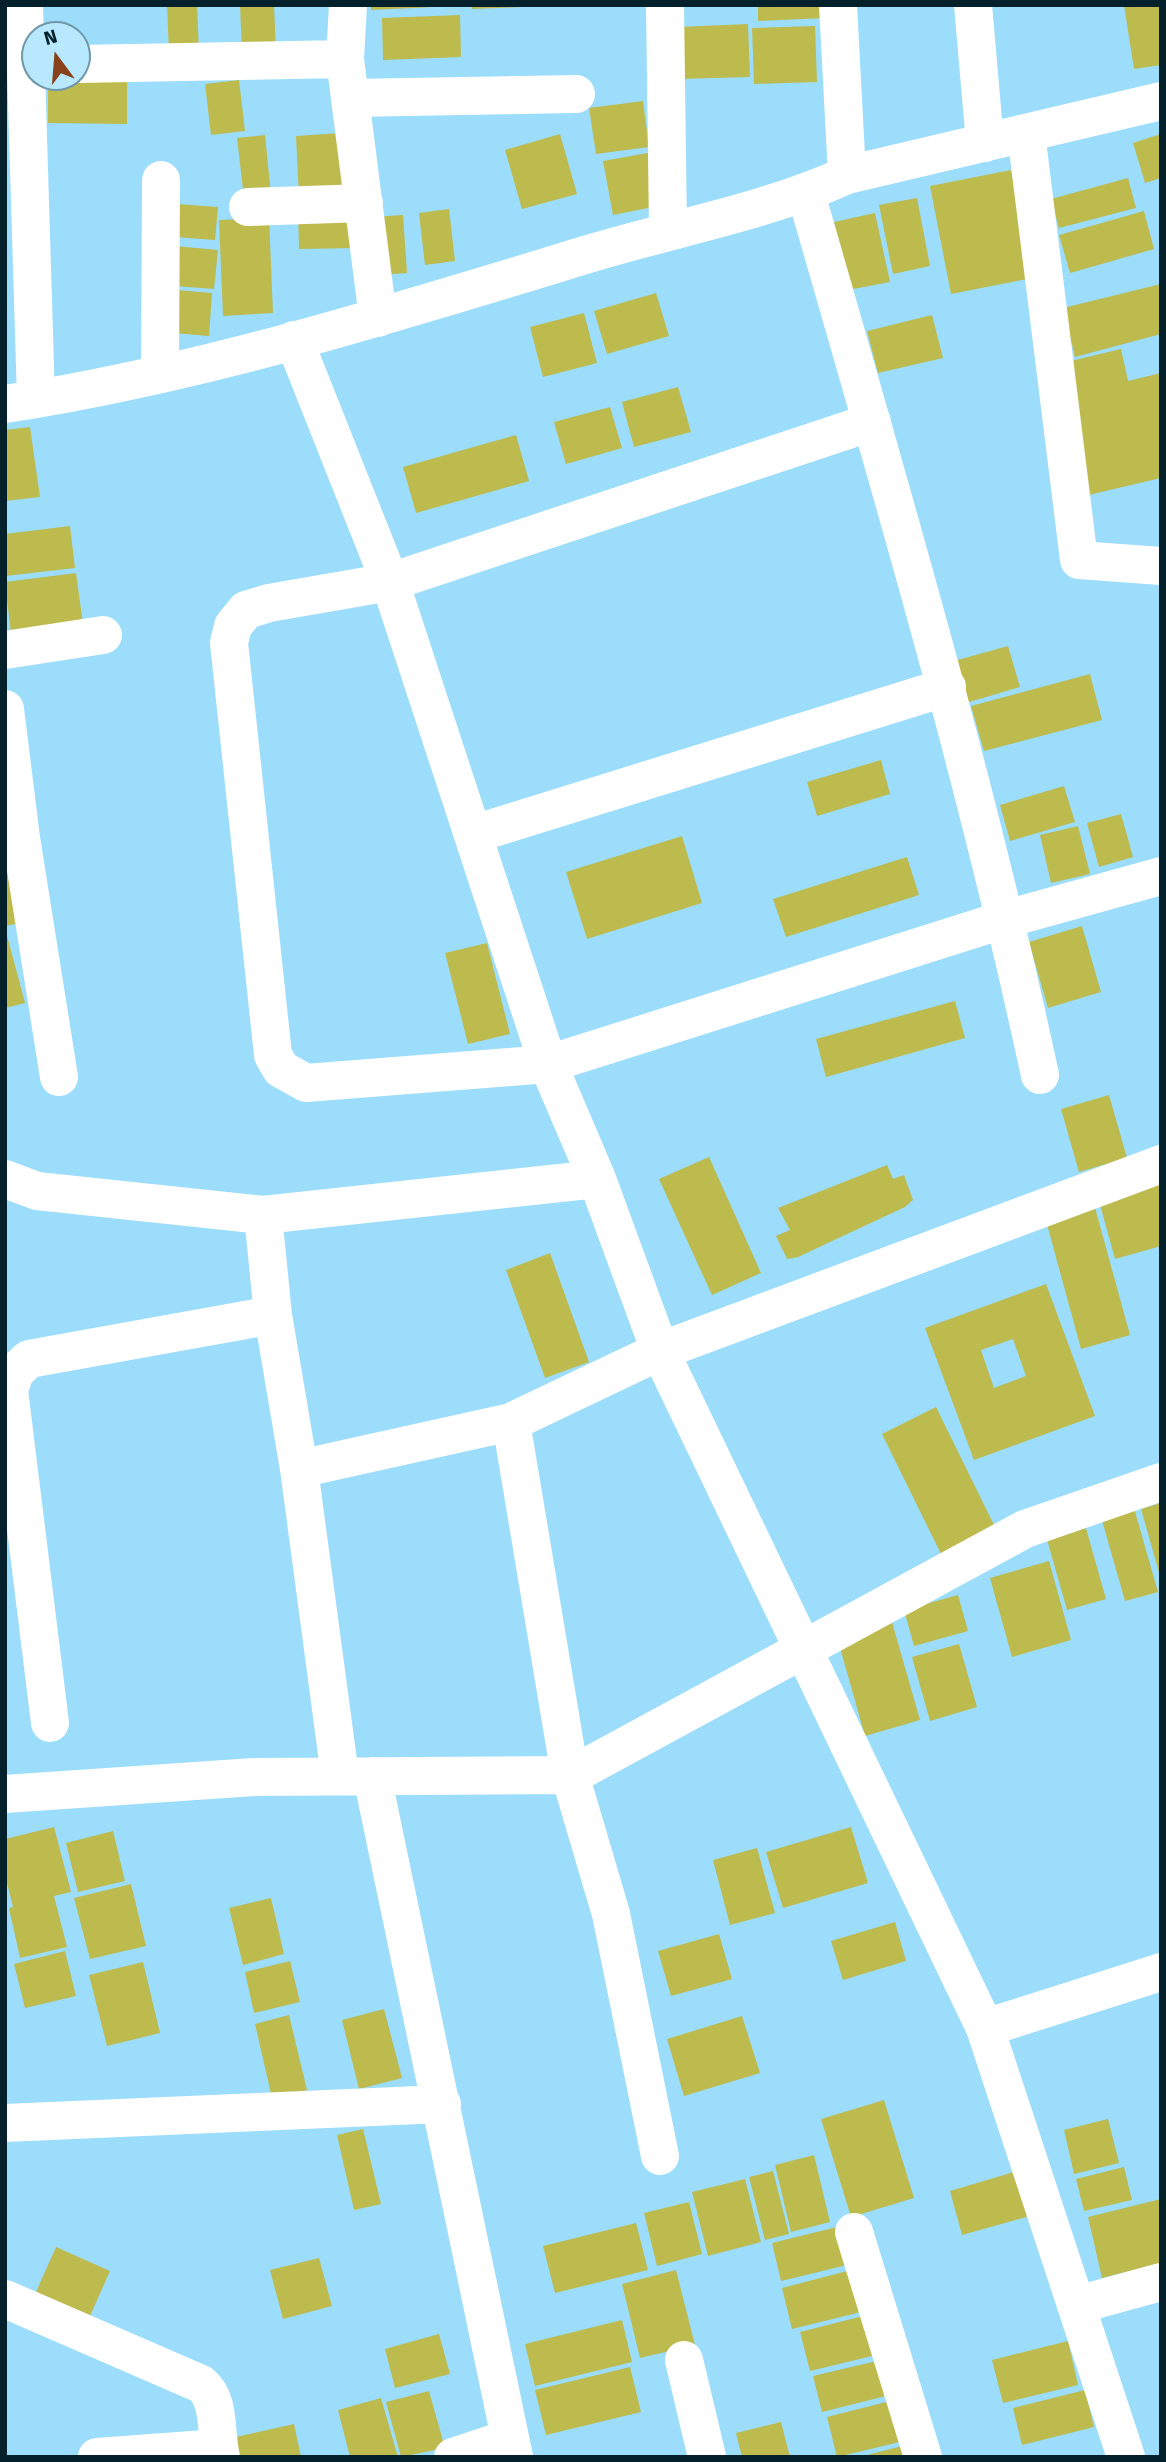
<!DOCTYPE html>
<html>
<head>
<meta charset="utf-8">
<style>
  body { margin:0 }
  #map { position:relative; width:1166px; height:2462px; overflow:hidden; background:#9bddfb; font-family:"Fira Sans",sans-serif }
  canvas { display:block }
  .frame { position:absolute; inset:0; border:7px solid #04202a; pointer-events:none }
  .north { position:absolute; left:21px; top:21px; width:70px; height:70px; box-sizing:border-box; background:#b7e8fe; border:2px solid #6f98a9; border-radius:50%; rotate:344deg; font-size:19px; font-weight:700; line-height:28px; text-align:center; color:#04202a }
  .north::after { content:''; display:block; margin:auto; width:24px; height:32px; background:#87421a; clip-path:polygon(50% 0,100% 100%,50% 72%,0 100%) }
</style>
</head>
<body>
<div id="map">
<canvas width="1166" height="2462"></canvas>
<div class="frame"></div>
<div class="north">N</div>
</div>
<script>
const ctx = document.querySelector('canvas').getContext('2d');
ctx.lineJoin = 'round';
function paint(path, color) { ctx.fillStyle = color; ctx.fill(path, 'evenodd'); }
function stroke(path, color, width, dash) { ctx.strokeStyle = color; ctx.lineWidth = width; ctx.lineCap = dash ? 'butt' : 'round'; ctx.setLineDash(dash || []); ctx.stroke(path); }
paint(new Path2D(`
  M167,5H197L199,52L169,53Z
  M240,5H274L276,53L242,54Z
  M371,5H434V7L371,10Z
  M472,5H522V7L472,9Z
  M758,5H825L826,18L758,21Z
  M1124,5H1161V65L1134,69Z
  M460,15L461,57L383,60L382,18Z
  M748,24L750,77L679,79L678,27Z
  M815,26L817,82L754,84L752,28Z
  M48,79H127V124L48,123Z
  M239,80L245,131L211,135L205,84Z
  M643,101L649,147L596,154L589,108Z
  M341,133L344,194L299,197L296,136Z
  M560,134L577,194L522,209L505,150Z
  M1161,134V178L1145,183L1133,143Z
  M265,135L271,195L244,198L237,138Z
  M653,152L663,205L613,215L603,161Z
  M1011,170L1032,278L951,294L930,186Z
  M1128,178L1136,208L1059,228L1051,199Z
  M917,198L930,266L893,274L879,205Z
  M164,203L218,207L215,240L162,236Z
  M355,209L356,248L299,249L298,210Z
  M449,209L455,261L425,265L419,213Z
  M1144,211L1154,249L1070,273L1059,235Z
  M875,213L890,282L848,290L834,222Z
  M403,215L407,273L377,275L373,217Z
  M269,218L273,313L223,316L219,220Z
  M164,245L218,250L214,289L161,285Z
  M1161,284V334L1075,357L1063,308Z
  M165,289L212,293L209,336L161,332Z
  M656,293L669,336L607,354L594,311Z
  M584,313L597,363L543,377L530,327Z
  M932,315L943,358L878,373L867,331Z
  M1121,349L1128,381L1161,373V478L1080,497L1062,363Z
  M678,387L691,432L634,447L622,402Z
  M610,407L622,448L566,464L554,422Z
  M30,427L40,497L5,501V430Z
  M516,435L529,481L416,513L403,467Z
  M70,526L75,568L6,576L5,534Z
  M76,573L83,624L11,634L5,582Z
  M1008,646L1020,687L966,703L954,661Z
  M1090,674L1102,720L984,751L971,706Z
  M881,760L890,794L817,816L807,782Z
  M1064,786L1075,822L1010,841L1000,805Z
  M1121,814L1133,857L1099,867L1087,823Z
  M1078,826L1090,874L1051,883L1040,835Z
  M682,836L702,903L587,939L566,872Z
  M5,849L21,923L5,926Z
  M907,857L919,895L786,937L773,899Z
  M1082,926L1101,992L1048,1008L1029,942Z
  M5,928L25,1003L5,1008Z
  M487,943L510,1034L468,1044L445,953Z
  M955,1001L965,1038L826,1077L816,1039Z
  M1109,1095L1127,1158L1079,1172L1061,1109Z
  M709,1157L761,1273L712,1295L659,1179Z
  M887,1165L893,1179L904,1175L913,1200L905,1207L798,1257L787,1259L776,1236L790,1230L778,1208Z
  M1159,1184L1161,1246L1115,1259L1099,1201Z
  M1094,1204L1130,1335L1081,1349L1045,1217Z
  M550,1253L589,1362L545,1378L506,1270Z
  M1046,1284L1095,1416L974,1460L925,1328ZM1013,1339L1026,1376L994,1388L981,1350Z
  M936,1407L995,1527L941,1554L882,1434Z
  M1161,1503V1576H1160L1141,1509Z
  M1134,1508L1158,1592L1125,1601L1101,1517Z
  M1085,1525L1106,1599L1067,1610L1046,1536Z
  M1049,1561L1071,1640L1012,1657L990,1578Z
  M958,1595L968,1631L914,1646L904,1610Z
  M892,1622L920,1720L865,1736L837,1637Z
  M959,1644L977,1707L930,1721L912,1657Z
  M54,1827L71,1892L54,1896L67,1947L20,1958L9,1908L13,1907L5,1875V1839Z
  M851,1827L868,1883L783,1908L766,1852Z
  M113,1831L125,1881L78,1892L66,1843Z
  M757,1848L775,1913L730,1925L713,1860Z
  M131,1884L146,1946L90,1959L74,1898Z
  M271,1898L284,1954L243,1965L229,1908Z
  M895,1922L906,1961L843,1980L831,1941Z
  M719,1934L732,1979L671,1996L658,1951Z
  M65,1951L76,1996L25,2008L14,1964Z
  M290,1961L300,2002L254,2013L245,1972Z
  M143,1962L160,2033L107,2046L89,1975Z
  M384,2009L402,2078L359,2089L342,2020Z
  M289,2015L307,2090L272,2098L255,2024Z
  M742,2016L760,2073L684,2096L667,2039Z
  M884,2100L914,2198L851,2217L821,2119Z
  M1108,2119L1119,2163L1074,2174L1064,2130Z
  M363,2129L381,2204L354,2210L337,2135Z
  M814,2155L830,2222L791,2232L775,2165Z
  M1124,2167L1132,2200L1084,2211L1076,2179Z
  M1024,2169L1037,2214L962,2235L950,2191Z
  M773,2171L789,2234L765,2240L749,2177Z
  M745,2179L761,2242L708,2256L692,2192Z
  M1161,2199V2263L1102,2278L1088,2217Z
  M689,2202L702,2254L657,2266L644,2213Z
  M636,2223L648,2270L555,2293L543,2246Z
  M837,2227L847,2265L781,2281L772,2243Z
  M56,2247L110,2271L90,2316L36,2292Z
  M319,2258L332,2306L283,2319L270,2270Z
  M676,2270L695,2345L640,2358L622,2284Z
  M851,2270L861,2312L792,2329L782,2288Z
  M863,2316L872,2356L810,2371L800,2332Z
  M622,2320L632,2362L535,2386L525,2344Z
  M439,2334L450,2374L395,2388L385,2349Z
  M1068,2341L1078,2385L1003,2403L992,2360Z
  M881,2360L890,2395L822,2412L813,2376Z
  M630,2367L641,2412L546,2435L535,2390Z
  M1085,2390L1094,2427L1022,2445L1013,2408Z
  M429,2391L445,2448L401,2457L386,2402Z
  M381,2398L398,2457H350L338,2410Z
  M898,2399L908,2440L837,2457L827,2417Z
  M781,2422L790,2457H742L736,2433Z
  M294,2424L301,2457H232L227,2439Z
  M910,2444L913,2457H863V2456Z`), '#bdba4e');
stroke(new Path2D(`
  M24,5L36,399
  M665,5L668,230
  M838,5L847,175
  M973,5L985,143
  M345,59L378,318
  M77,64L345,59L348,5
  M350,98L576,94
  M1026,133L1079,560L1161,566
  M806,194C890,486 976,777 1040,1075
  M248,207L364,203
  M294,340L390,582L548,1064L597,1179L660,1351L985,2028L1126,2457
  M160,373L161,180
  M5,404C206,373 401,311 595,252C679,227 768,211 847,175L1161,101
  M872,422L390,582L269,603L246,610L233,626L229,643L273,1055L281,1069L306,1083L548,1064L1006,919L1161,876
  M5,650L103,635
  M5,709L21,838L59,1077
  M474,834L947,687
  M5,1179L37,1191L263,1215
  M511,1422L570,1775L611,1914L660,2156
  M299,1469L511,1422L660,1351L1161,1164
  M50,1723L9,1390L15,1372L29,1359L273,1315
  M340,1776L299,1469L273,1315L263,1215L597,1179
  M372,1776L514,2457
  M5,1794L254,1777L572,1775L1025,1529L1161,1482
  M985,2028L1161,1972
  M5,2123L442,2104
  M854,2232L923,2457
  M5,2299L201,2384C221,2400 215,2433 221,2457
  M1077,2305L1161,2282
  M684,2360L707,2457
  M97,2457L219,2448
  M453,2457L510,2438`), '#fff', 38);
</script>
</body>
</html>
